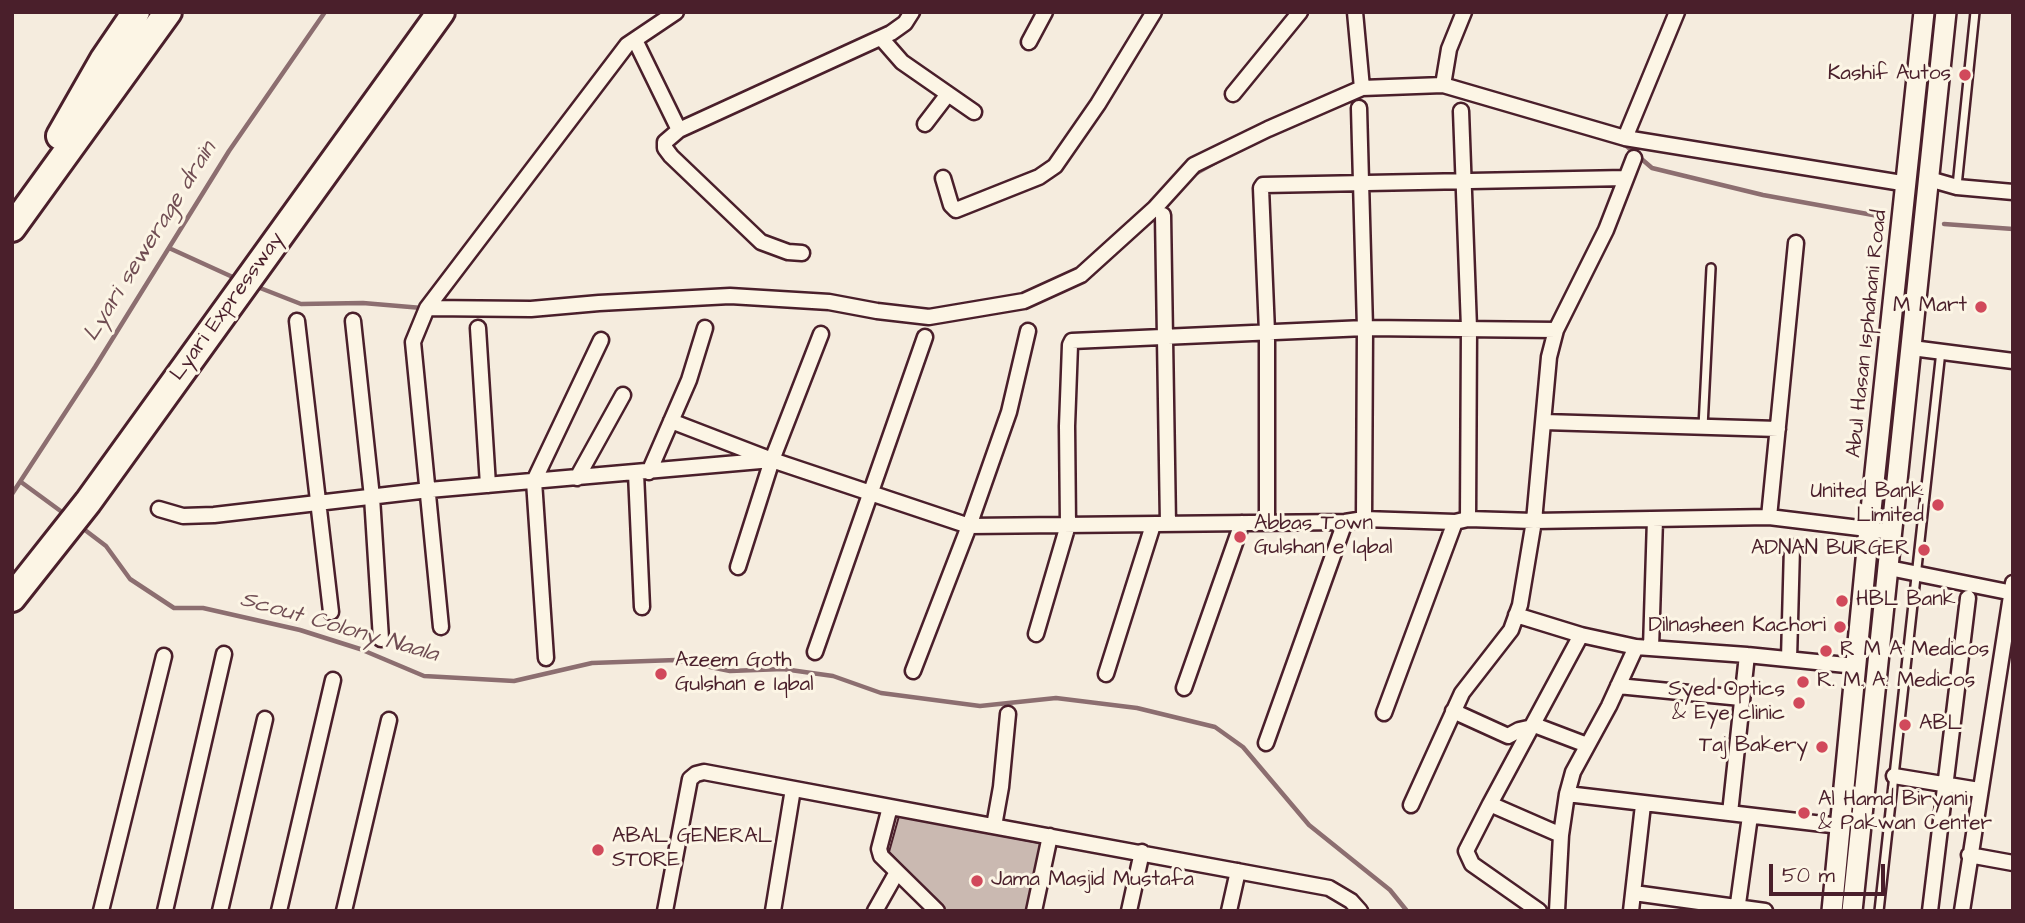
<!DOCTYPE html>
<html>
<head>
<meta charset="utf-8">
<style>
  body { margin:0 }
  #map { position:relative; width:2025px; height:923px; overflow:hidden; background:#f5ecde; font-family:"Architects Daughter",sans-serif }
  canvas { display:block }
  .frame { position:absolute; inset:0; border:14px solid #4a1f2b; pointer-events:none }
  .scale { position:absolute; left:1769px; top:864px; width:116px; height:32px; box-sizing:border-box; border:4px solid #4a1f2b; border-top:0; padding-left:9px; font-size:21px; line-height:24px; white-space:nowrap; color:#4a1f2b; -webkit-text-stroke:5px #fcf5e5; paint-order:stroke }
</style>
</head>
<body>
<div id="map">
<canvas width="2025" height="923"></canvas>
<div class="frame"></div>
<div class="scale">50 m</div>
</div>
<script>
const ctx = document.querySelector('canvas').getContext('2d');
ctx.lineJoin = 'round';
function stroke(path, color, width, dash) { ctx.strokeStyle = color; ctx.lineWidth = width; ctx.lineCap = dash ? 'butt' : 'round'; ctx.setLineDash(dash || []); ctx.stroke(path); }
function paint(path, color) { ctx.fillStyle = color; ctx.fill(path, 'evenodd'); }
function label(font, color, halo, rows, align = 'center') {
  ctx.font = font + ' "Architects Daughter",sans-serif'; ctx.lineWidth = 6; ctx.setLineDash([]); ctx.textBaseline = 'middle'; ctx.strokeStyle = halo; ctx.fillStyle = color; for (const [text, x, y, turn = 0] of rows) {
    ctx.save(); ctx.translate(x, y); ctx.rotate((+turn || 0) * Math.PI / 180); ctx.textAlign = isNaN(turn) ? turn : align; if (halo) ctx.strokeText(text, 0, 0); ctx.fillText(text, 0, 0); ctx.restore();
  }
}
stroke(new Path2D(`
  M1623,143L1652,168L1763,195L1884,217
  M1193,175L1216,162
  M1944,224L2013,229
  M169,248L237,279
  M255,286L301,304L363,303L422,308
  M21,482L66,515
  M12,494L95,367L229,151L325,12
  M81,527L106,546L130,579L174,608H203L300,630L360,649L424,676L514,681L592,663L676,660L730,671L783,669L833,676L881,693L980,706L1056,698L1137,708L1215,727L1243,747L1309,825L1390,890L1407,911`), '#8c6e70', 4.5);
const building = new Path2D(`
  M899,816L1045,844L1031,911H945L889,852Z`);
paint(building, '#cab9b1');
stroke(building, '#4a1f2b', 2);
const lane = new Path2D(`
  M1957,186L1975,12
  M1703,427L1711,268
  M1879,911L1941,351`);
const street = new Path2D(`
  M1355,12L1362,88
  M881,38L902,62L974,112
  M635,40L679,130
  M1029,42L1045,12
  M1443,85L1449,49L1464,12
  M1233,94L1300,12
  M1359,108L1365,328L1364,519
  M1461,111L1469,328L1468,519
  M925,124L948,94
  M1625,138L1677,12
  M943,178L951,205L956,210L1039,177L1055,166L1098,104L1154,12
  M1929,179L1957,187L2013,192
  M1163,215L1168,524
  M802,253L788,252L761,242L671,156L665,148V142L679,130L891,33L905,23L912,12
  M427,308L531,309L599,303L730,296L829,302L877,311L929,317L1024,301L1081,275L1155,208L1194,165L1268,129L1362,88L1443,85L1625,138L1908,184
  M297,321L331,612
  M353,321L372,497L381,639
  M478,328L488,485
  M1912,348L2013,361
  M671,421L767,458
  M1544,422L1778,429
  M649,472L689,380L705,328
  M636,473L642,607
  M577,478L623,395
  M159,509L183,516L214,515L429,490L772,460L969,526L1345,522L1364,519L1455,522L1468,519L1534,521L1769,517L1892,532
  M1769,517L1796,243
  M1267,522V332L1261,188L1263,185L1626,178
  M738,567L772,460L821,334
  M1889,568L2013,593
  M1516,615L1581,635
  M441,627L413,342L427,308L627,45L676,12
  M1036,634L1068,525L1067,426L1070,345L1072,341L1365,328L1556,330
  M1651,648L1655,519
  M815,652L925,337
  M546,658L534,481L601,340
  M1789,659L1792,547
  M913,671L969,526L1009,412L1028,331
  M1106,674L1153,525
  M1618,686L1741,698
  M1184,688L1242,523
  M1453,711L1508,736L1519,730L1537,726L1587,745
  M1384,713L1455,522
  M1266,743L1345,522
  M1894,776L1979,790
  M1567,794L1840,826
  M1490,804L1466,851L1472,864L1539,911
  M1411,805L1462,693L1511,630L1520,605L1534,521L1549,357L1556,330L1606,230L1634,158
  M890,807L879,849L881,856L937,911
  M1730,813L1747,655
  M994,826L1001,787L1008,714
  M1561,835L1490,804L1581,635L1636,647
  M1969,855L2013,863
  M1634,893L1765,911
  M101,911L164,656
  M165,911L224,654
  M220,911L265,719
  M279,911L333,680
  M344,911L389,720
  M665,911L690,779L696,774L704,772C912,812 1121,849 1329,888L1351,901L1360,911
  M773,911L793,789
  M875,911L897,872
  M1034,911L1050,836
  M1129,911L1142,852
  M1229,911L1238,871
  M1557,911L1561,835L1567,794L1573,772L1609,706L1636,647L1747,655L1856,666
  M1631,911L1643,805
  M1737,911L1750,816
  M1930,911L1968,598
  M1962,911L2013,583`);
const secondary = new Path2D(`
  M1832,911L1869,529L1924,12
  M1852,911L1946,12`);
const highway = new Path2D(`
  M60,136L104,59L136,12
  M12,228L168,12
  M12,598L88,502L441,12`);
stroke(lane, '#4a1f2b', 12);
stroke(street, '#4a1f2b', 19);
stroke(secondary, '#4a1f2b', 24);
stroke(highway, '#4a1f2b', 32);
stroke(lane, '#fcf5e5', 7);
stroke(street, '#fcf5e5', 14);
stroke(secondary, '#fcf5e5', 19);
stroke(highway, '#fcf5e5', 26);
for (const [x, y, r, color] of [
  [1965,75,7,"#d1495b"],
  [1981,307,7,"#d1495b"],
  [1938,505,7,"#d1495b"],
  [1240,537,7,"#d1495b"],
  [1924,550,7,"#d1495b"],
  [1842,601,7,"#d1495b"],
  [1840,627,7,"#d1495b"],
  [1826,651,7,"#d1495b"],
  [661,674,7,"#d1495b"],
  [1803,682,7,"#d1495b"],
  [1799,703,7,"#d1495b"],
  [1905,725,7,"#d1495b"],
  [1822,747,7,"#d1495b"],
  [1804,813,7,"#d1495b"],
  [598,850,7,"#d1495b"],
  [977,881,7,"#d1495b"]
]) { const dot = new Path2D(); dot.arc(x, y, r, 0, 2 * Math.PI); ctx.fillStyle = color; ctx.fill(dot); stroke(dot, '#fcf5e5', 2.5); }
label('21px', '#4a1f2b', '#fcf5e5', [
  ["Kashif Autos",1951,75,"right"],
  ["M Mart",1967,307,"right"],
  ["United Bank",1924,493,"right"],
  ["Limited",1924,517,"right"],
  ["Abbas Town",1254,525],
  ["Gulshan e Iqbal",1254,549],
  ["ADNAN BURGER",1910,550,"right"],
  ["HBL Bank",1856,601],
  ["Dilnasheen Kachori",1826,627,"right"],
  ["R M A Medicos",1840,651],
  ["Azeem Goth",675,662],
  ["Gulshan e Iqbal",675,686],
  ["R. M. A. Medicos",1817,682],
  ["Syed Optics",1785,691,"right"],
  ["& Eye clinic",1785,715,"right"],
  ["ABL",1919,725],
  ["Taj Bakery",1808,747,"right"],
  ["Al Hamd Biryani",1818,801],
  ["& Pakwan Center",1818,825],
  ["ABAL GENERAL",612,838],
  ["STORE",612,862],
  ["Jama Masjid Mustafa",991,881]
], 'left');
label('21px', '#4a1f2b', '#fcf5e5', [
  ["Lyari Expressway",228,307,-54],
  ["Abul Hasan Isphahani Road",1868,334,-84]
]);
label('italic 23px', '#704d53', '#fcf5e5', [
  ["Lyari sewerage drain",151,242,-58],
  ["Scout Colony Naala",339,628,16]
]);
</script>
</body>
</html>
